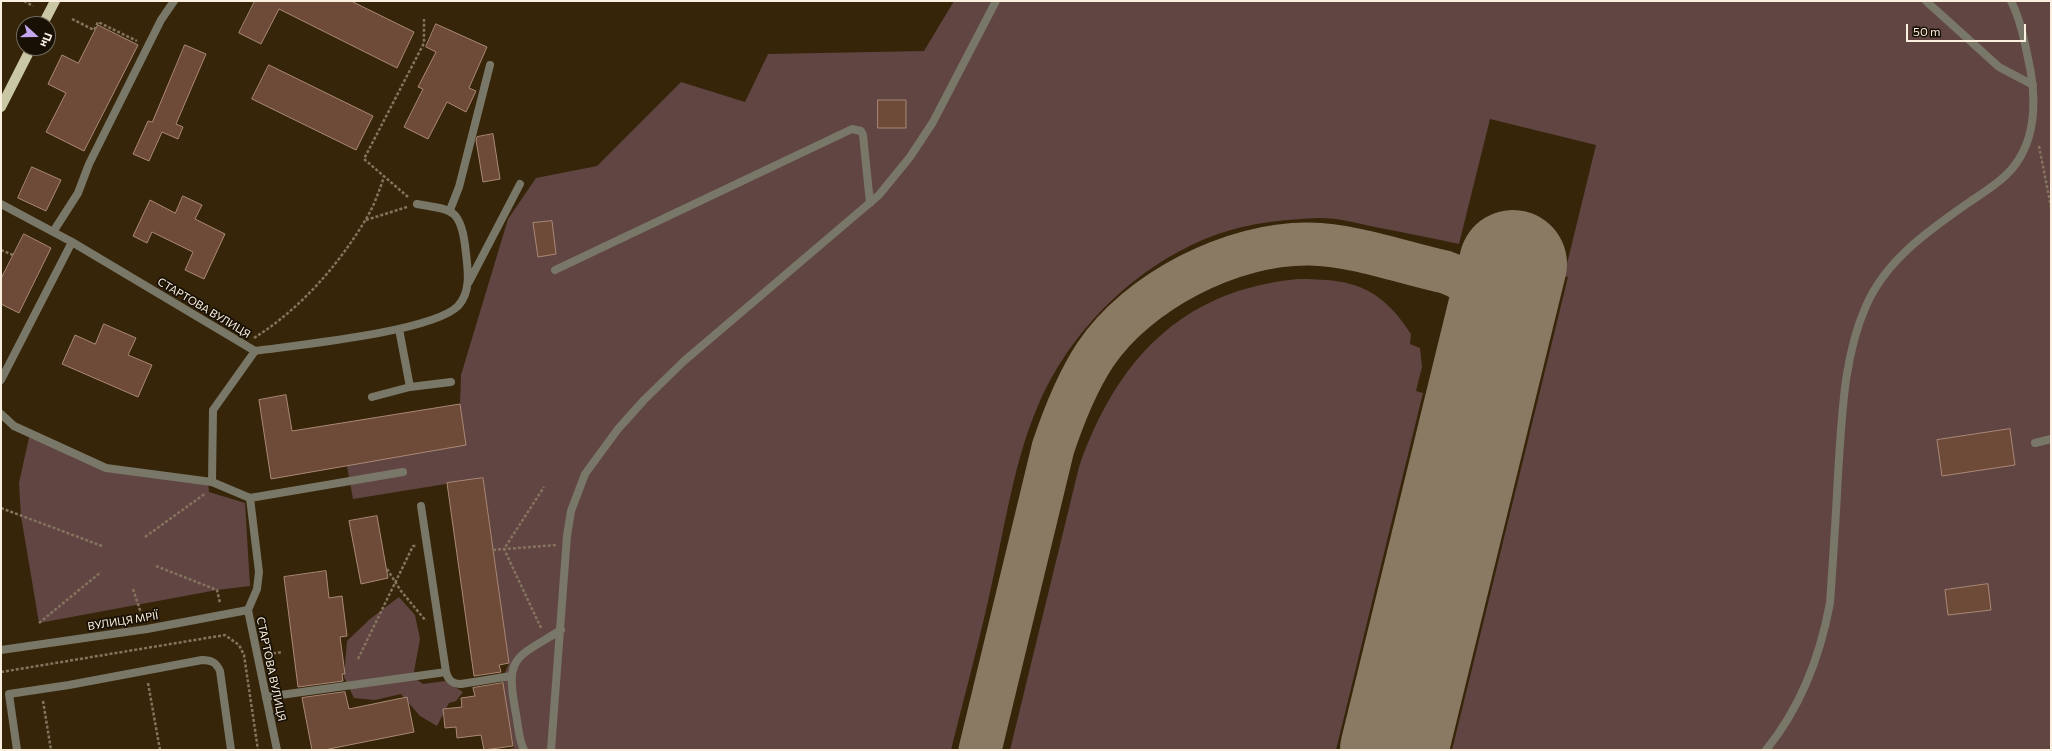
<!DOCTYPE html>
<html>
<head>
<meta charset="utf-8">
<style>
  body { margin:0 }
  #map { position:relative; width:2052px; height:751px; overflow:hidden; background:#362509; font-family:Commissioner,sans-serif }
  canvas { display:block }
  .frame { position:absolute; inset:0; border:2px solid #fbefdf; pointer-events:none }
  .north { position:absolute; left:16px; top:16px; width:40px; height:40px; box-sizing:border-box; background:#181005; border:1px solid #73695c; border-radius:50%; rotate:111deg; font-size:11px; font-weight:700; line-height:16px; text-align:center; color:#fbefdf }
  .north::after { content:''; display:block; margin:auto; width:14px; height:18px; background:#c5a7f1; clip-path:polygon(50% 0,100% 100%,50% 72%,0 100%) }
  .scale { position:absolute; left:1906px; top:24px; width:120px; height:18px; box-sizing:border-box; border:2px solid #fbefdf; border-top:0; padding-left:5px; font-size:12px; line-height:14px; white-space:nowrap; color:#fbefdf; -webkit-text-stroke:3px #181005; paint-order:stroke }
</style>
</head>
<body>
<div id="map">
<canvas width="2052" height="751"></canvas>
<div class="frame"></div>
<div class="north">Пн</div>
<div class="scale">50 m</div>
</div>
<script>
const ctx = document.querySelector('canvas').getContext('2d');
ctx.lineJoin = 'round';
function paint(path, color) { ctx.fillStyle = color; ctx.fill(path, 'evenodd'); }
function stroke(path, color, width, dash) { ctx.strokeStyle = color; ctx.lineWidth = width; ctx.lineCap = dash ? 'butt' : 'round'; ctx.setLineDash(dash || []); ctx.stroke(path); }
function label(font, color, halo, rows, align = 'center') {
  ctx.font = font + ' Commissioner,sans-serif'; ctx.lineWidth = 3.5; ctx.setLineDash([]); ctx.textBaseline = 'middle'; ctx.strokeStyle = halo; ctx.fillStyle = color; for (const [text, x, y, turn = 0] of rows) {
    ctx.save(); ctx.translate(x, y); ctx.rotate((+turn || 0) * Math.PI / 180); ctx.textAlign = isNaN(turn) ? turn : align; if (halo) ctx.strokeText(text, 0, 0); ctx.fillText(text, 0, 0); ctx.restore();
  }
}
paint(new Path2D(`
  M954,1H2051V750H1452L1568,277L1564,276L1596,145L1490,119L1459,244C1431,238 1403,232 1375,227C1357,223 1338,218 1320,218C1287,219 1249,223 1218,234C1138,263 1070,329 1037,408C1014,462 1005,526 992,583C980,639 965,694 951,750H502L514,748L502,680L509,663L483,478L353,499L347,466L460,404L461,375L508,219L536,178L597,166L681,82L745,102L768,54L924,51Z
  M1298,279C1352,279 1380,286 1411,334L1410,344L1420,348L1422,367L1416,391L1423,393L1336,750H1010L1079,467C1116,361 1181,290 1298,279Z
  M30,433L106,468L208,481L209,492L245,503L250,586L217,590L39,623L21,516L19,483Z
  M399,597L415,615L420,639L413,677L423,684L445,681L463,692L456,701L449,703L437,726L420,716L401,694L375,700L354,698L344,677L347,641L370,619Z`), '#604543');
stroke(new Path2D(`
  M980,750L1053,448C1064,415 1076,384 1095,355C1138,291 1232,243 1309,244C1355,245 1400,262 1445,272C1498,290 1489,327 1486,372`), '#8a7a64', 43);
stroke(new Path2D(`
  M1394,750L1513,264`), '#8a7a64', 108);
const building = new Path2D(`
  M255,1H351L414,32L397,68L279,9L261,44L239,33Z
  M436,24L487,47L469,88L476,91L466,112L447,102L428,139L404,127L423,89L418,87L436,52L426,47Z
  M98,25L138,45L84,151L46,132L66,93L48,84L62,55L78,63Z
  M185,45L206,54L176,124L183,127L178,139L162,132L149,161L133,154L148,121L152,122Z
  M269,65L373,116L356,150L252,99Z
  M878,100H906V128H878Z
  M493,134L500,179L483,182L476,140L477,137Z
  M32,167L61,180L46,211L18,198Z
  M183,196L202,205L195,219L225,234L204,279L185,270L193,252L152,232L147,243L133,236L150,200L175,213Z
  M552,221L556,254L538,257L533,223Z
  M24,234L51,248L19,313L1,304V279Z
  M104,324L136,338L128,355L152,365L138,397L62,364L75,335L95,344Z
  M286,395L292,431L460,404L466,445L271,479L259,400Z
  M2010,429L2015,465L1942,476L1937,440Z
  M483,478L509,663L499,665L501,672L474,676L447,483Z
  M377,516L388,578L361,584L349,521Z
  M326,571L329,598L342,596L347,636L340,637L345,674H342L343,681L298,687L284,577Z
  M1988,584L1991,610L1948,615L1945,590Z
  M503,683L513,746L484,750L481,735L457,738L456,727L445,728L443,709L462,707L461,698L475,696L473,688Z
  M345,692L349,709L407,697L414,732L324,750H312L302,698Z`);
paint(building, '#6d4b38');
stroke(building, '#aa8876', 1);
stroke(new Path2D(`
  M24,1L33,6
  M72,19L94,30L98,22L137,41
  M2039,146L2051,207
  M408,197L364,159L424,43V19
  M366,220L407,207
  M1,250L13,255
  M254,338C300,309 338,266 366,219C374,206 379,191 384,177
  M1,508L102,546
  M145,537L206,493
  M493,550L556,545
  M156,566L217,590L220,603
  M387,569L401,591L426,621
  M133,589L143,619
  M39,623L101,572
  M541,628L504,549L544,487
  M268,654L283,652
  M358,659L413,546H417
  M1,672L225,635L239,645L244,655L258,750
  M148,683L160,750
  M43,701L51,750`), '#84745d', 2.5, [3, 2]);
stroke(new Path2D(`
  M1926,1L1999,67L2033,85
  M450,210L459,187L490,65
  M555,270L852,129L861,131L863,135L870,203
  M469,282L520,184
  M399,329L410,387L451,382
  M255,351C296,345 432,332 458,306C473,290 467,265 465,245C460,207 450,210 417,204
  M1,380L72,242
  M372,397L410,387
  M1,414L14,426L106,468L212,482
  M2035,443L2051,439
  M421,506L446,672C448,680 452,684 461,684L511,676
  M266,697L446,672
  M17,750L9,694L69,685L202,660C211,660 216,662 220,671L231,750
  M524,750C519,741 518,725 516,714C505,656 514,659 561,630
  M551,750L567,536L571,511L585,474L618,429L644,400L684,361L879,195L910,157L933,122L996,1
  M1766,750C1801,707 1820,657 1830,603C1833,560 1836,517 1838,474C1842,418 1843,358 1866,306C1886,260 1928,231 1968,203C1984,192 2003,181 2015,165C2035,138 2036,105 2031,73C2026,49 2022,23 2011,1`), '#797767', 8);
stroke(new Path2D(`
  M1,204L72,242L255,351L213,410L212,482L250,498L259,572L257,589L248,610L277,750
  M53,232L78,193L89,164L161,20L174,1
  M250,498L403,472
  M1,650L147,629L248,610`), '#797767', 8);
stroke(new Path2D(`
  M43,24L55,1
  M1,107L31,48`), '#cac7a4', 10);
label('11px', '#fbefdf', '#181005', [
  ["СТАРТОВА ВУЛИЦЯ",204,308,31],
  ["ВУЛИЦЯ МРІЇ",123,621,-9],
  ["СТАРТОВА ВУЛИЦЯ",271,669,78]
]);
</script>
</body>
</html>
